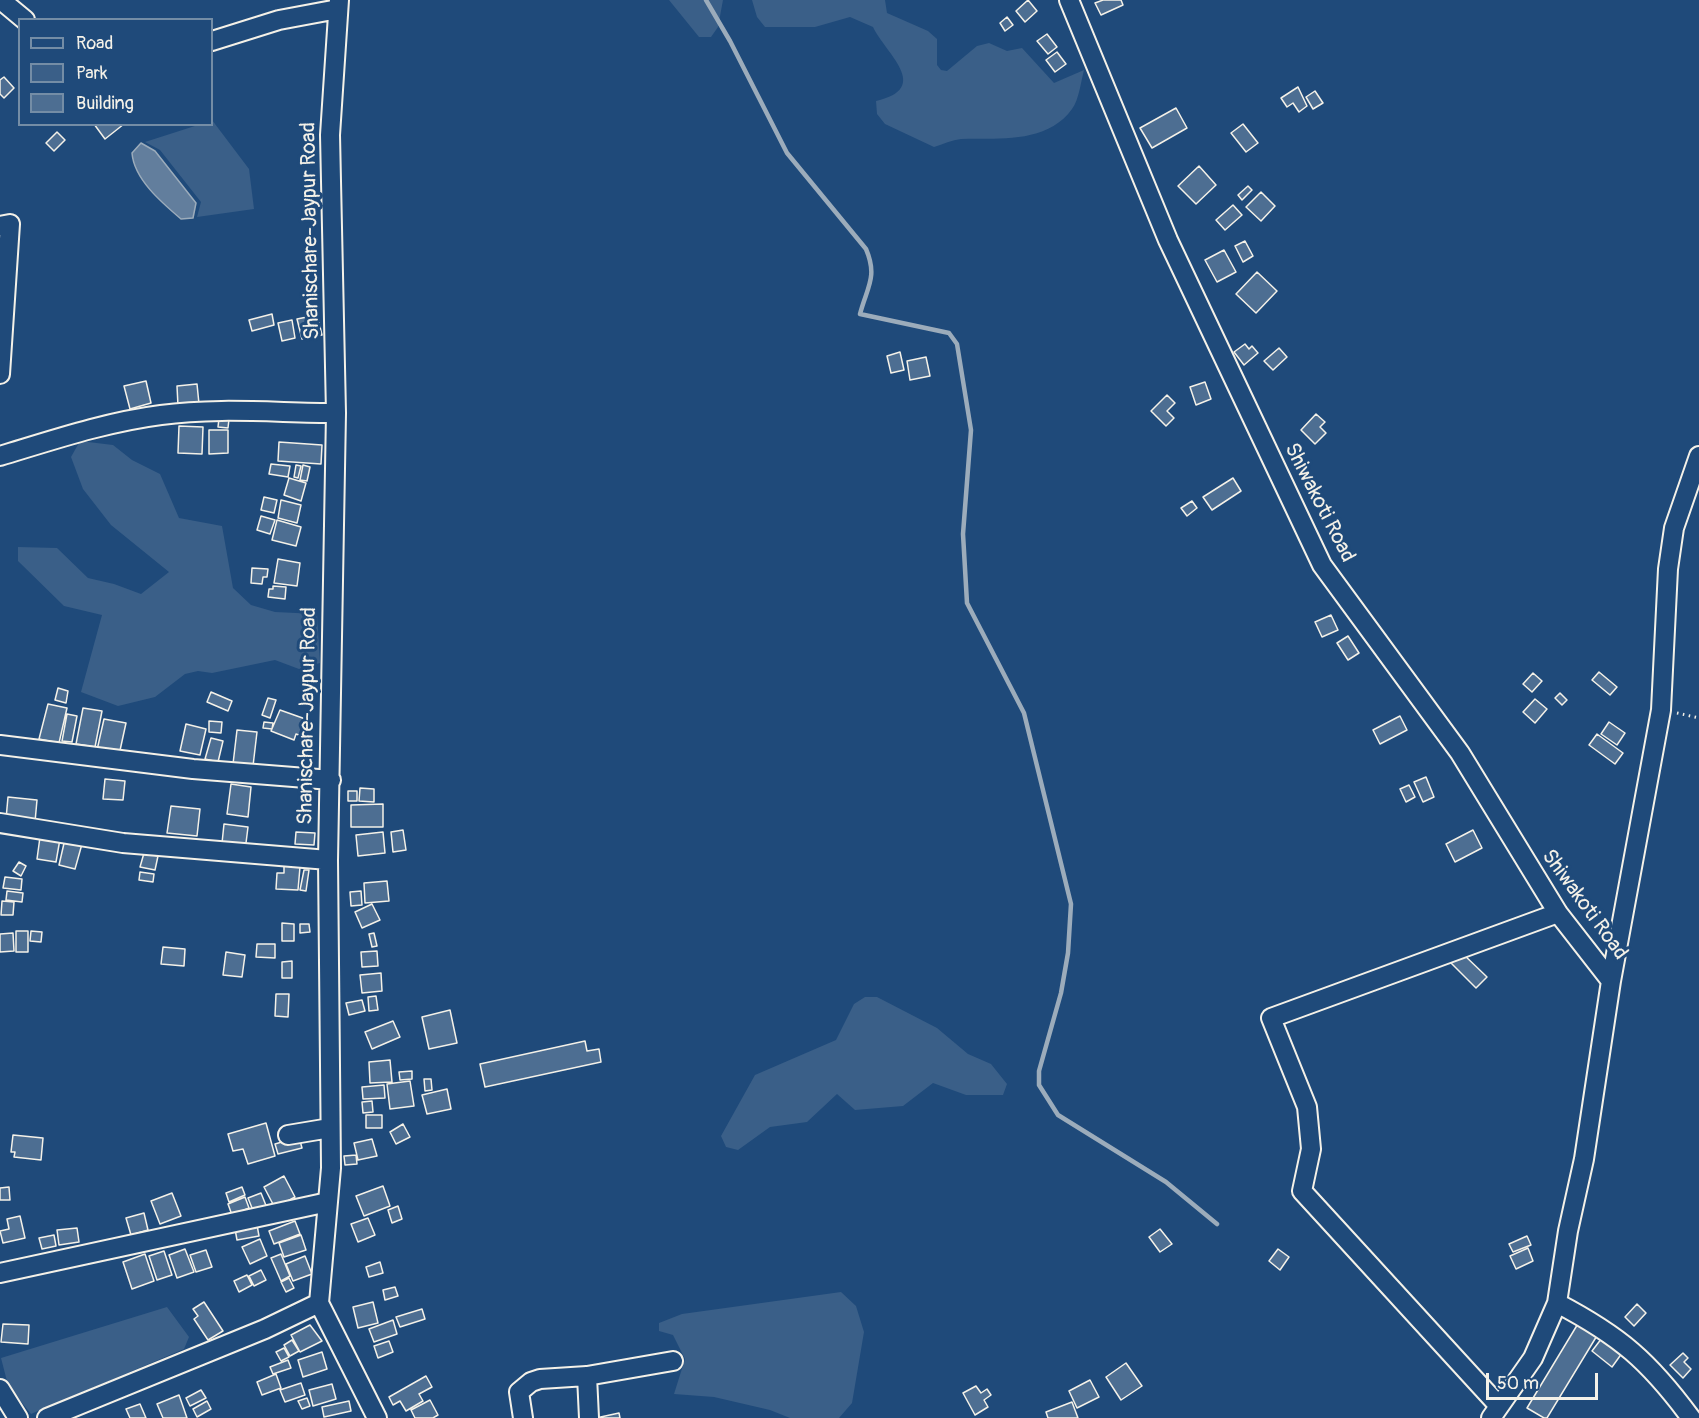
<!DOCTYPE html>
<html>
<head>
<meta charset="utf-8">
<style>
  body { margin:0 }
  #map { position:relative; width:1699px; height:1418px; overflow:hidden; background:#1f4a7a; font-family:Pangolin,sans-serif }
  canvas { display:block }
  .legend { position:absolute; left:18px; top:18px; width:195px; height:108px; box-sizing:border-box; background:#1f4a7a; border:2px solid #748da6; margin:0; padding:8px 10px; list-style:none; font-size:18px; color:#f4f1e8 }
  .legend li { display:flex; align-items:center; gap:12px; height:30px }
  .legend b { width:30px; border:2px solid #748da6 }
  .scale { position:absolute; left:1486px; top:1373px; width:112px; height:27px; box-sizing:border-box; border:3px solid #f4f1e8; border-top:0; padding-left:8px; font-size:18px; line-height:21px; white-space:nowrap; color:#f4f1e8; -webkit-text-stroke:4px #1f4a7a; paint-order:stroke }
</style>
</head>
<body>
<div id="map">
<canvas width="1699" height="1418"></canvas>
<ul class="legend">
<li><b style="height:8px;background:#1f4a7a"></b>Road</li>
<li><b style="height:16px;background:#3a5f88"></b>Park</li>
<li><b style="height:16px;background:#4d6e92"></b>Building</li>
</ul>
<div class="scale">50 m</div>
</div>
<script>
const ctx = document.querySelector('canvas').getContext('2d');
ctx.lineJoin = 'round';
function paint(path, color) { ctx.fillStyle = color; ctx.fill(path, 'evenodd'); }
function stroke(path, color, width, dash) { ctx.strokeStyle = color; ctx.lineWidth = width; ctx.lineCap = dash ? 'butt' : 'round'; ctx.setLineDash(dash || []); ctx.stroke(path); }
function label(font, color, halo, rows, align = 'center') {
  ctx.font = font + ' Pangolin,sans-serif'; ctx.lineWidth = 6; ctx.setLineDash([]); ctx.textBaseline = 'middle'; ctx.strokeStyle = halo; ctx.fillStyle = color; for (const [text, x, y, turn = 0] of rows) {
    ctx.save(); ctx.translate(x, y); ctx.rotate((+turn || 0) * Math.PI / 180); ctx.textAlign = isNaN(turn) ? turn : align; if (halo) ctx.strokeText(text, 0, 0); ctx.fillText(text, 0, 0); ctx.restore();
  }
}
paint(new Path2D(`
  M669,0H723L718,27L711,37H699Z
  M752,0H885L887,13L928,31L937,39V65L941,70L947,71L977,46L989,43L1007,51L1022,48L1054,83L1084,70C1081,81 1079,100 1072,109C1047,144 998,138 961,139C952,140 943,144 934,147L885,124L877,114L876,101C933,88 885,53 873,27L850,17L815,27H765L757,17Z
  M212,120L249,169L254,209L197,217L201,202L160,150L145,142L198,125L212,124Z
  M80,441L113,445L132,460L160,474L179,518L222,526L233,588L251,605L275,612L317,614L320,663L299,669L275,660L212,673L198,671L185,674L155,697L118,706L81,692L102,615L64,606L18,561V547L57,548L88,578L114,584L141,594L169,572L111,525L83,489L71,457Z
  M865,997H877L937,1028L968,1054L991,1064L1007,1084L1003,1095H966L933,1083L903,1106L855,1110L837,1094L807,1122L770,1127L738,1150L726,1147L721,1136L755,1075L836,1040L854,1004Z
  M841,1292L856,1306L864,1332L852,1403L839,1418H790L770,1410L714,1397L674,1394L685,1359L673,1335L659,1331V1323L682,1314Z
  M167,1307L189,1337L184,1349L31,1414L8,1385L1,1358Z`), '#3a5f88');
const water = new Path2D(`
  M141,143L155,151L196,203L193,218L181,219C161,202 134,179 132,153Z`);
paint(water, '#627e9d');
stroke(water, '#9cacbb', 1.5);
stroke(new Path2D(`
  M706,0L730,41L787,153L866,249C878,277 867,287 860,314L949,333L957,344L971,430L963,534L967,603L1024,713L1071,904L1068,953L1061,993L1039,1071V1085L1058,1115L1166,1182L1217,1224`), '#9cacbb', 4.5);
const building = new Path2D(`
  M1028,0L1037,11L1025,22L1016,11Z
  M1103,0H1121L1123,5L1101,15L1095,3Z
  M1007,17L1013,25L1005,31L1000,23Z
  M1047,34L1057,47L1048,54L1037,41Z
  M1057,52L1066,64L1055,72L1046,60Z
  M4,77L14,88L4,98L0,94V80Z
  M1298,87L1307,106L1299,112L1293,103L1287,107L1281,98Z
  M1315,91L1323,103L1313,109L1306,97Z
  M1176,108L1187,128L1152,148L1140,128Z
  M94,124H124L105,139Z
  M1243,124L1258,143L1246,152L1231,133Z
  M57,132L65,140L54,151L46,143Z
  M1199,166L1216,185L1196,204L1178,186Z
  M1248,186L1252,190L1242,200L1238,195Z
  M1261,192L1275,206L1261,221L1246,207Z
  M1233,205L1242,215L1225,230L1216,220Z
  M1245,241L1253,256L1243,262L1235,246Z
  M1224,250L1236,272L1217,282L1205,260Z
  M1257,272L1277,291L1256,313L1236,294Z
  M272,314L274,325L252,331L249,320Z
  M317,315L322,335L302,339L297,319Z
  M292,320L295,338L282,341L278,323Z
  M1245,344L1249,349L1252,346L1258,353L1244,365L1234,352Z
  M1279,348L1287,357L1273,370L1264,361Z
  M900,352L904,370L891,373L887,356Z
  M926,357L930,376L910,380L907,361Z
  M146,381L151,403L130,409L124,386Z
  M1205,382L1211,399L1196,405L1190,387Z
  M197,384L199,404L178,406L177,386Z
  M1167,395L1175,403L1167,411L1174,418L1166,426L1151,411Z
  M1316,414L1325,422L1320,427L1326,433L1315,444L1301,430Z
  M219,418L229,419L228,428L218,427Z
  M179,426L203,427L202,454L178,453Z
  M209,430H228V453L209,454Z
  M279,442L322,445L321,464L278,461Z
  M271,464L290,466L288,477L269,474Z
  M296,465L301,466L298,478L294,477Z
  M303,465L310,467L307,481L300,480Z
  M289,478L306,483L301,501L284,495Z
  M1233,478L1241,491L1212,510L1203,497Z
  M264,497L277,500L274,513L261,510Z
  M281,500L301,505L297,523L278,518Z
  M1192,501L1197,508L1187,516L1181,508Z
  M261,516L275,520L270,534L257,530Z
  M277,520L301,527L296,546L272,540Z
  M278,559L300,563L297,586L274,583Z
  M252,568L268,569L267,577H263L262,584L251,583Z
  M273,586L286,587L285,599L268,597L269,589H273Z
  M1331,615L1338,630L1322,637L1315,622Z
  M1348,636L1359,653L1348,660L1337,643Z
  M1599,672L1617,687L1610,695L1592,680Z
  M1533,673L1542,681L1532,692L1523,684Z
  M58,688L68,691L66,703L55,700Z
  M211,692L232,701L228,711L207,702Z
  M1560,693L1567,700L1562,705L1555,698Z
  M268,698L276,700L270,718L262,715Z
  M1535,699L1547,709L1535,723L1523,712Z
  M48,704L67,708L59,743L39,739Z
  M83,708L102,711L95,747L76,744Z
  M280,710L311,721L305,737L296,734L294,740L271,731Z
  M67,714L77,716L72,742L62,741Z
  M1400,716L1407,730L1380,744L1373,730Z
  M104,719L126,723L119,755L97,750Z
  M209,721L222,722L221,733L209,732Z
  M264,722L273,723L272,729L263,728Z
  M1609,722L1625,733L1617,745L1601,734Z
  M186,724L206,729L200,755L180,751Z
  M237,730L257,732L253,766L233,764Z
  M1597,734L1623,753L1615,764L1589,745Z
  M211,738L223,741L218,762L205,759Z
  M1426,777L1434,797L1423,802L1414,782Z
  M105,779L125,781L123,800L103,799Z
  M231,784L251,787L248,817L227,814Z
  M1409,785L1415,797L1406,802L1400,789Z
  M360,788L374,789V802L359,801Z
  M348,791H357V801H348Z
  M8,797L37,800L35,822L6,819Z
  M383,804V827H351V805Z
  M171,806L200,809L197,836L167,833Z
  M224,824L248,827L246,843H222Z
  M403,830L406,850L393,852L391,832Z
  M1473,830L1482,848L1455,862L1446,844Z
  M296,832L315,833L314,845L295,844Z
  M383,832L385,853L358,856L356,835Z
  M40,837L60,839L56,862L37,859Z
  M65,839L82,844L75,869L59,865Z
  M144,853L158,856L155,870L140,867Z
  M19,862L26,866L21,876L13,871Z
  M284,866L300,867L298,890L276,889L277,873H284Z
  M304,870H309L306,891L300,890Z
  M140,872L154,874L153,882L139,880Z
  M5,877L22,879L21,890L3,888Z
  M387,881L389,901L365,903L364,883Z
  M7,891L23,893L22,902L6,900Z
  M361,891L362,905L351,906L350,892Z
  M2,901L14,902L13,915H1Z
  M372,904L380,920L362,928L355,912Z
  M282,923L294,924V941H282Z
  M300,924H309L310,932L300,933Z
  M16,931H28V952H16Z
  M31,931L42,932L41,942L30,941Z
  M13,933L14,951L0,952V934Z
  M374,933L377,946L372,947L369,934Z
  M257,944H275V958L256,957Z
  M163,947L185,949L184,966L161,964Z
  M377,951L378,966L362,967L361,952Z
  M226,952L245,955L242,977L223,975Z
  M1461,952L1487,977L1476,988L1451,963Z
  M292,961V978H282V962Z
  M381,973L382,991L362,993L360,975Z
  M276,994H289L288,1017L275,1016Z
  M376,996L378,1010L369,1011L368,997Z
  M362,1000L365,1011L349,1015L346,1003Z
  M450,1010L457,1043L429,1049L422,1017Z
  M393,1021L400,1037L372,1049L365,1032Z
  M585,1041L587,1051L599,1049L601,1062L485,1087L480,1064Z
  M390,1060L392,1082L370,1083L369,1062Z
  M412,1071V1079L400,1080L399,1072Z
  M424,1079H431L432,1090L425,1091Z
  M410,1081L414,1106L390,1109L387,1084Z
  M384,1085L385,1098L363,1099L362,1087Z
  M447,1089L451,1109L427,1114L422,1095Z
  M372,1101L373,1112L363,1113L362,1102Z
  M366,1115H382V1128H366Z
  M266,1123L275,1156L248,1164L243,1149L233,1151L228,1134Z
  M403,1124L410,1137L396,1144L390,1132Z
  M13,1135L43,1138L41,1160L14,1157L15,1152H11Z
  M299,1137L302,1148L278,1154L275,1144Z
  M372,1139L377,1156L358,1160L354,1143Z
  M356,1155L357,1164L345,1165L344,1156Z
  M284,1176L295,1197L275,1208L264,1187Z
  M383,1186L390,1206L364,1216L356,1196Z
  M9,1187L10,1200H0V1188Z
  M242,1187L245,1195L229,1202L226,1193Z
  M172,1193L181,1216L160,1224L151,1201Z
  M261,1193L267,1208L254,1213L248,1198Z
  M245,1197L249,1208L232,1215L228,1204Z
  M398,1206L402,1219L392,1223L388,1210Z
  M144,1213L148,1230L131,1235L126,1218Z
  M20,1216L25,1238L3,1243L0,1231L9,1229L7,1219Z
  M368,1218L375,1235L358,1242L351,1224Z
  M295,1221L300,1234L274,1244L269,1231Z
  M257,1225L259,1236L237,1240L235,1229Z
  M77,1228L79,1242L59,1245L57,1230Z
  M1160,1229L1172,1244L1160,1252L1149,1237Z
  M54,1235L56,1246L42,1249L39,1238Z
  M301,1235L306,1250L284,1257L279,1243Z
  M1527,1236L1531,1245L1513,1252L1509,1244Z
  M260,1239L267,1256L250,1264L242,1247Z
  M1528,1248L1533,1261L1516,1269L1510,1256Z
  M185,1249L194,1272L177,1278L169,1255Z
  M1278,1249L1289,1257L1280,1270L1269,1261Z
  M206,1250L212,1267L196,1272L190,1255Z
  M164,1251L172,1275L157,1280L149,1256Z
  M145,1254L154,1281L132,1289L123,1262Z
  M281,1254L290,1276L281,1281L271,1258Z
  M305,1256L312,1274L293,1281L286,1264Z
  M380,1262L383,1273L369,1277L366,1267Z
  M261,1270L266,1280L254,1286L249,1276Z
  M247,1275L252,1285L239,1292L234,1281Z
  M289,1278L294,1288L286,1292L281,1282Z
  M395,1287L398,1296L385,1300L383,1290Z
  M204,1302L223,1331L208,1340L194,1319L198,1316L193,1309Z
  M373,1302L378,1323L358,1328L353,1307Z
  M1637,1304L1646,1313L1634,1326L1625,1317Z
  M422,1309L425,1319L400,1327L396,1317Z
  M393,1320L397,1334L374,1342L369,1329Z
  M1579,1322L1598,1334L1547,1418H1544L1527,1408Z
  M3,1324L29,1325L28,1344L1,1342Z
  M310,1325L322,1341L300,1352L291,1335Z
  M1605,1334L1625,1349L1612,1367L1592,1351Z
  M292,1340L299,1351L290,1356L284,1345Z
  M389,1341L393,1352L378,1358L374,1346Z
  M284,1348L289,1357L281,1361L276,1352Z
  M322,1352L327,1369L303,1377L298,1360Z
  M1683,1353L1688,1358L1684,1362L1691,1369L1683,1378L1670,1365Z
  M288,1360L291,1368L273,1374L270,1367Z
  M1126,1363L1142,1386L1121,1400L1106,1377Z
  M276,1374L281,1388L262,1395L257,1382Z
  M426,1376L432,1387L419,1394L423,1401L406,1411L400,1401L393,1405L389,1397Z
  M1090,1380L1099,1397L1077,1408L1069,1391Z
  M301,1383L305,1395L285,1402L280,1390Z
  M332,1384L336,1399L313,1406L309,1390Z
  M976,1386L981,1393L987,1389L991,1395L984,1400L988,1407L975,1415L963,1393Z
  M201,1390L206,1398L190,1406L186,1398Z
  M179,1395L187,1418H163L157,1404Z
  M307,1398L310,1406L302,1409L298,1401Z
  M430,1400L438,1415L433,1418H415L411,1410Z
  M207,1401L211,1409L197,1417L193,1409Z
  M349,1401L351,1411L324,1417L322,1407Z
  M1072,1402L1078,1418H1048L1046,1412Z
  M140,1404L146,1418H130L126,1409Z
  M619,1413L620,1418H596Z`);
paint(building, '#4d6e92');
stroke(building, '#f4f1e8', 1.5);
const minor = new Path2D(`
  M1,0L25,20
  M339,0L330,135L336,413L328,860L331,1168L319,1303L377,1418
  M1069,0L1168,240L1322,565L1460,753L1558,913L1611,981
  M212,41L279,20L338,9
  M0,226L10,224L0,374
  M0,456C53,440 106,422 161,415C218,407 278,413 336,413
  M0,745L193,769L331,780
  M0,823L123,843L328,860
  M288,1135L330,1128
  M0,1273L328,1202
  M1557,1303C1620,1336 1649,1361 1691,1418
  M587,1376L589,1418
  M0,1389L18,1418
  M1499,1406L1302,1191L1311,1149L1307,1107L1271,1018L1558,913
  M47,1418L265,1329L319,1303
  M523,1418L519,1392L531,1382L540,1379L587,1376L673,1361
  M1491,1418L1533,1358L1557,1303L1568,1231L1584,1159L1611,981L1661,710L1668,569L1674,528L1699,456`);
stroke(minor, '#f4f1e8', 22);
stroke(new Path2D(`
  M1677,713L1699,718`), '#f4f1e8', 3, [1.5, 4.5]);
stroke(minor, '#1f4a7a', 18);
label('21px', '#f4f1e8', '#1f4a7a', [
  ["Shanischare-Jaypur Road",311,231,-91],
  ["Shiwakoti Road",1319,503,63],
  ["Shanischare-Jaypur Road",308,716,-89],
  ["Shiwakoti Road",1584,905,54]
]);
</script>
</body>
</html>
